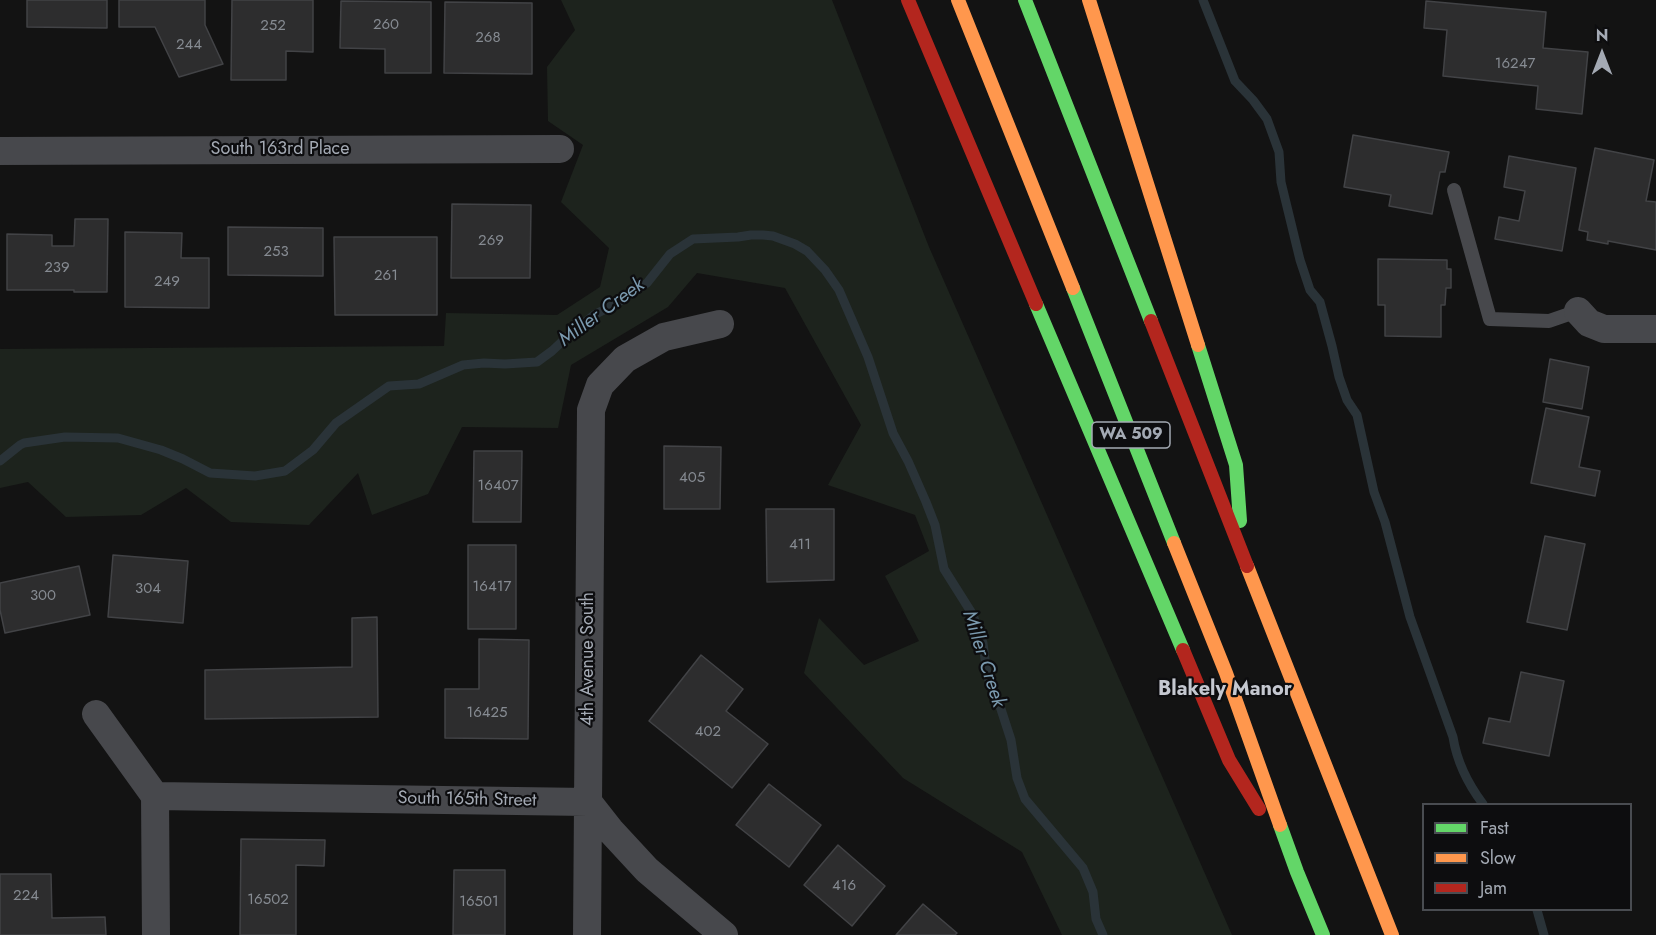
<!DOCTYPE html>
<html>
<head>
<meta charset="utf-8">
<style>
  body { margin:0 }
  #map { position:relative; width:1656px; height:935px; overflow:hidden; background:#131313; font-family:Jost,sans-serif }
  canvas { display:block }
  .legend { position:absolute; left:1422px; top:803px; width:210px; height:108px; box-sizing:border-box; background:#0d0d0f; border:2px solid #494c51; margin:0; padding:8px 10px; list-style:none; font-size:18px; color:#a4aab4 }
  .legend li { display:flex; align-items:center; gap:12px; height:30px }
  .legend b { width:30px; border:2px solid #494c51 }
  .north { position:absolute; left:1572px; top:24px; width:60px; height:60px; -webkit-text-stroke:4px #0d0d0f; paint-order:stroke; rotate:0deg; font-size:16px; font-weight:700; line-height:24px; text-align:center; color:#a4aab4 }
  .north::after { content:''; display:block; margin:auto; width:21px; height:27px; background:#a4aab4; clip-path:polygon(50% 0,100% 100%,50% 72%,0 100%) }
</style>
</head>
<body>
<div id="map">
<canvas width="1656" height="935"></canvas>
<ul class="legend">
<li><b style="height:8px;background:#63d668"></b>Fast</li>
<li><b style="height:8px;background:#ff974d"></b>Slow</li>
<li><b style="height:8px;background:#b3261e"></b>Jam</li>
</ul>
<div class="north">N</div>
</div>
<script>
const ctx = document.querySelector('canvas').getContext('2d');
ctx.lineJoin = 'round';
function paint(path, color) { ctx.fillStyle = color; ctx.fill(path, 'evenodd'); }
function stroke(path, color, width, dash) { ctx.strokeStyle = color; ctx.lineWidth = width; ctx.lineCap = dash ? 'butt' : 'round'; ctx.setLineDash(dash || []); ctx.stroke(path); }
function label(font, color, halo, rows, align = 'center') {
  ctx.font = font + ' Jost,sans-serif'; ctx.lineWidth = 4.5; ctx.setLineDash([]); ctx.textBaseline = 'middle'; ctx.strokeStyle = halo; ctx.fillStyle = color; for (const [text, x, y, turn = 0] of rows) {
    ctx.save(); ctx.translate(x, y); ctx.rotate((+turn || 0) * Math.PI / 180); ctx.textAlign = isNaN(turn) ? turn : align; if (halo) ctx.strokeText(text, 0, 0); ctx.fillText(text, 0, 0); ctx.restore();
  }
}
paint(new Path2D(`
  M561,0H832L929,247L1232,935H1062L1022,852L903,778L804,673L819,618L864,665L919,641L885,576L929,551L915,515L828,485L861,425L785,288L697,273L668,307L571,365L558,428L462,427L428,494L372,515L358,473L309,525L231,522L186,488L141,515L66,517L28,482L0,488V349L444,346L446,313L557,315L600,287L609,248L561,202L583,145L548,121L547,67L575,30Z`), '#1d231d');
stroke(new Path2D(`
  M1203,0L1235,81L1253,100L1267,119L1279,152L1281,182L1300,260L1310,290L1320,302L1332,346L1339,377L1347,400L1357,415L1374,492L1385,522L1410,617L1453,737C1457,763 1468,784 1483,804
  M0,461L20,445L24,443L65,437L118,438L161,450L183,459L210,473L255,476L285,471L313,450L336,423L389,386L419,384L463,365L484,363L505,364L537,362L552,351L569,335L594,315L617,303L647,283L670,254L693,239L738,237L751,235H763L773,236L795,244L807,251L825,270L839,290L868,357L893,433L908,461L926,502L935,525L944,569L973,615L983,643L987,675L999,703L1011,740L1017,778L1025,799L1083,868L1093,892L1096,919L1103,935
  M1537,910L1544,935`), '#2a3338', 9);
const building = new Path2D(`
  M27,0H107V28L27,27Z
  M119,0H205V25L223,64L179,77L155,27H119Z
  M232,0H313V52L286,51V80H231Z
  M341,1L431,2V73H385V49L340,48Z
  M1426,1L1546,12L1543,48L1588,52L1582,114L1536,109L1538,86L1443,76L1447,30L1424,28Z
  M445,2L532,3V74L444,73Z
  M1353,135L1449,152L1445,172H1440L1432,214L1389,206L1391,195L1344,187Z
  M1595,148L1654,160L1646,201L1656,202V250L1608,241V244L1587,240L1588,232L1579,230Z
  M1509,156L1576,168L1562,251L1495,239L1499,217L1519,221L1525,191L1504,187Z
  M452,204L531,205L530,278H451Z
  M75,219H108L107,292H74V290H7V234L52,235V246H74Z
  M228,227L323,228V276L228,275Z
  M125,232L182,233L181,258H209V308L125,307Z
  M334,237H437V315H335Z
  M1378,259L1447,260V269H1451V288H1446L1445,305H1441V337L1385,336V305H1378Z
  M1550,359L1589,367L1582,409L1543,402Z
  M1546,408L1589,417L1579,467L1600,471L1595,496L1531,483Z
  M664,446L721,447L720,509H664Z
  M474,451H522L521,522H473Z
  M766,509H834V580L767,582Z
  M1545,536L1585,544L1567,630L1527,622Z
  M468,545H516V629H468Z
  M113,555L188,561L183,623L108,617Z
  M79,566L90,615L5,633L0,610V583Z
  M377,617L378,717L205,719V670L352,667V618Z
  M479,639L529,640L528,739L445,738V689H479Z
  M701,655L743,689L726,711L768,744L732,788L649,721Z
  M1521,672L1564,681L1549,756L1483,743L1489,718L1510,722Z
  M769,784L821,825L789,867L736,825Z
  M241,839L325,840L324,866L296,865V935H240Z
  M838,845L885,886L852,926L804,885Z
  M454,870H505V935H453Z
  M0,874H51L52,918L105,917L106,935H0Z
  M923,904L957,933L955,935H896Z`);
paint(building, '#2d2d2e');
stroke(building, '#424346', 1.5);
stroke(new Path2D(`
  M1454,190L1490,319L1549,321L1578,311`), '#47484c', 14);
stroke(new Path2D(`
  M0,151L560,149
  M1578,311L1589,323L1604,329H1656
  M96,714L155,796L156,935
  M155,796L588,802L610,830L647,870L724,935
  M587,935L591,410L600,385L625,359L664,337L720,324`), '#47484c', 28);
stroke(new Path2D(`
  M1025,0L1151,321
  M1073,288L1174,543
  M1036,304L1183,650
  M1198,345L1236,465L1240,521
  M1280,825L1297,872L1323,935`), '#63d668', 14);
stroke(new Path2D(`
  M958,0L1073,288
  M1089,0L1198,345
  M1174,543L1226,673L1280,825
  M1247,566L1392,935`), '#ff974d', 14);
stroke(new Path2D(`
  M908,0L1036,304
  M1151,321L1247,566
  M1183,650L1229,760L1259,809`), '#b3261e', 14);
label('15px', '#868b92', null, [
  ["260",386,25],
  ["252",273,26],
  ["268",488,38],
  ["244",189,45],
  ["16247",1515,64],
  ["269",491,241],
  ["253",276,252],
  ["239",57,268],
  ["261",386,276],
  ["249",167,282],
  ["405",692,478],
  ["16407",498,486],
  ["411",800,545],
  ["16417",492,587],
  ["304",148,589],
  ["300",43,596],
  ["16425",487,713],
  ["402",708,732],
  ["416",844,886],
  ["224",26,896],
  ["16502",268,900],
  ["16501",479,902]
]);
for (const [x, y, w] of [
  [1131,435,78]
]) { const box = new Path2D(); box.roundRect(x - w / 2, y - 13, w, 26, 4.5); ctx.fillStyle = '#0d0d0f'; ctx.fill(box); stroke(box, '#a4aab4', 1.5); }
label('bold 16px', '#a4aab4', null, [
  ["WA 509",1131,435]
]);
label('18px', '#a4aab4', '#0d0d0f', [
  ["South 163rd Place",280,150],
  ["4th Avenue South",589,659,-90],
  ["South 165th Street",467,800,1]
]);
label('italic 20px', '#7b9aaf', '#0d0d0f', [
  ["Miller Creek",602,313,-36],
  ["Miller Creek",983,659,72]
]);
label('bold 20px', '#c5c8d0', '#0d0d0f', [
  ["Blakely Manor",1225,690]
]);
</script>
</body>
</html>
